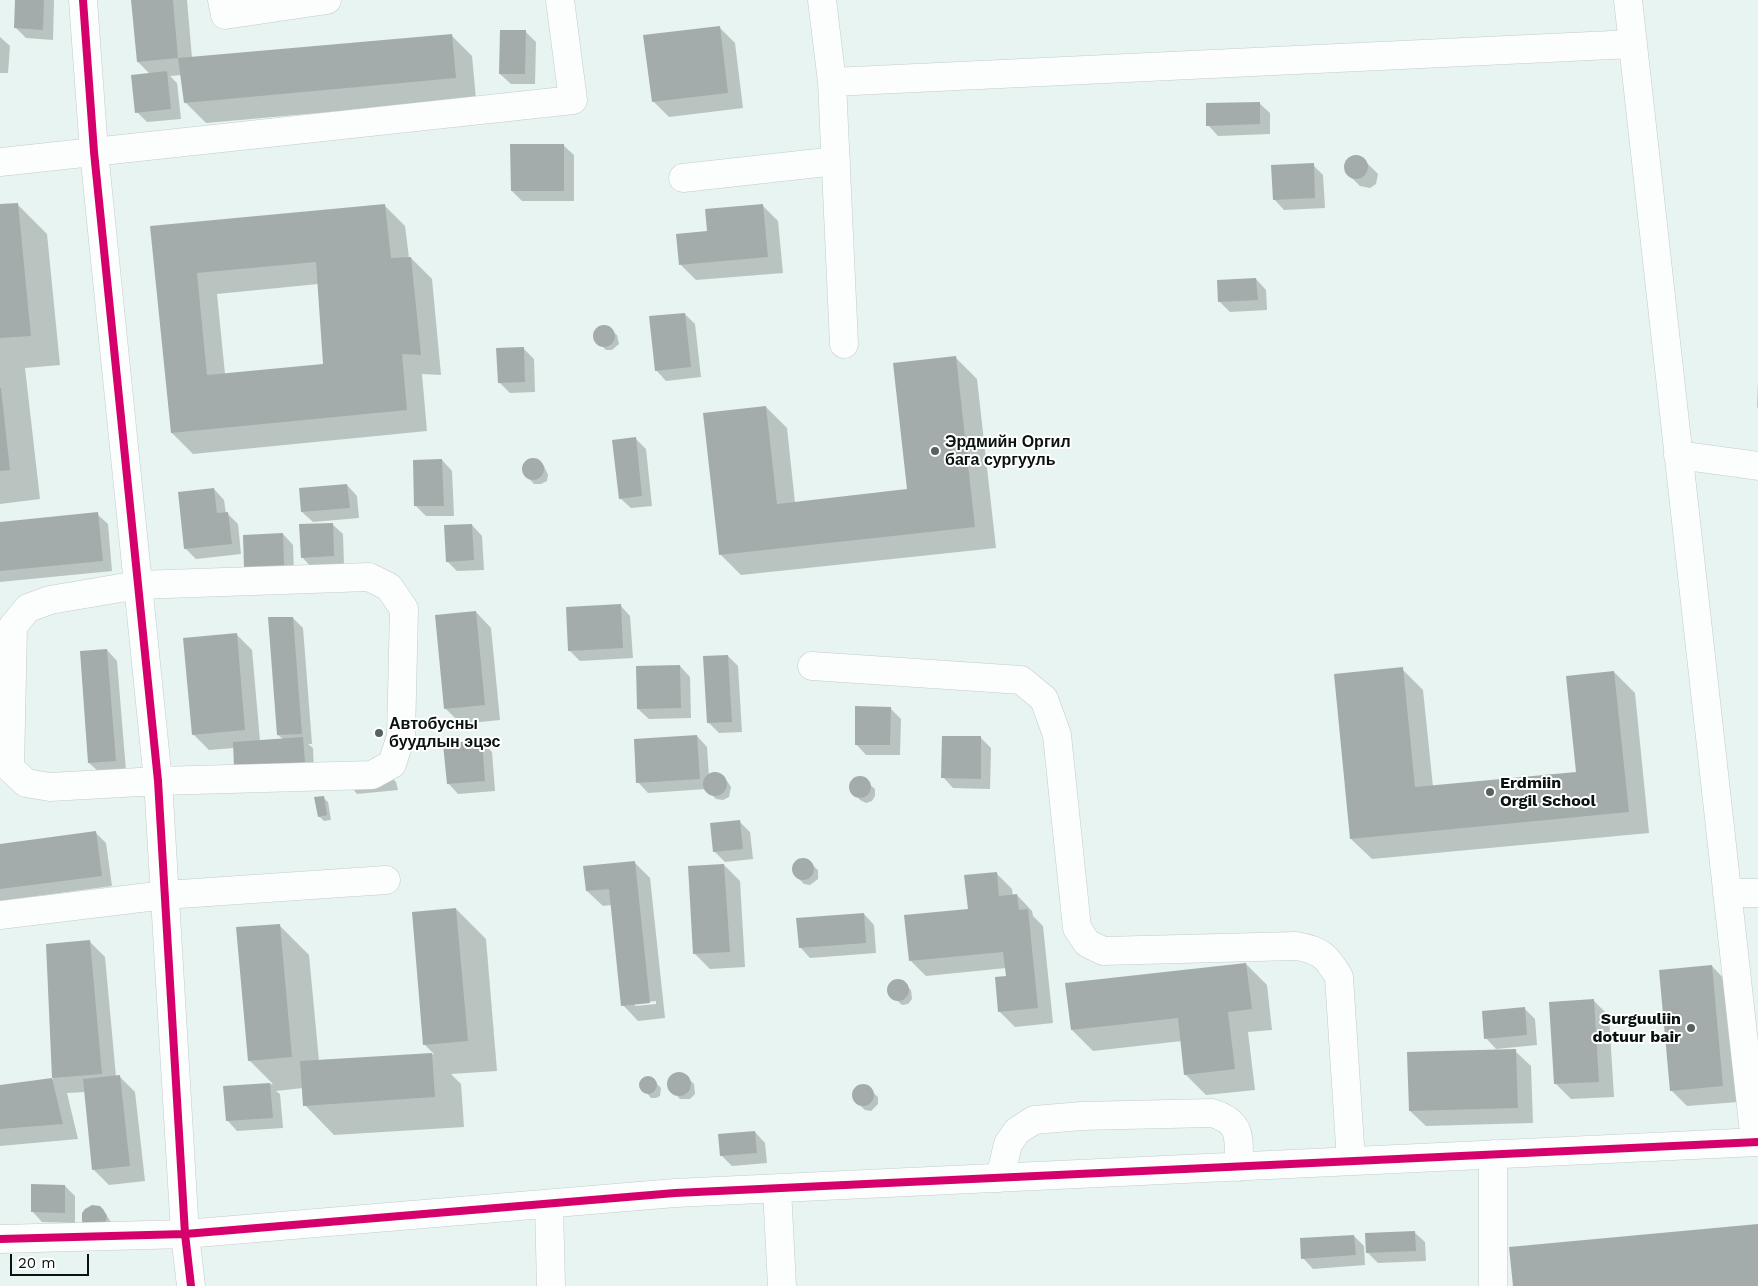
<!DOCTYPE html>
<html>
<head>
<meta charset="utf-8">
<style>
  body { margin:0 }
  #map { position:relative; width:1758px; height:1286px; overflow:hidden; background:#e8f4f1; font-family:"Work Sans",sans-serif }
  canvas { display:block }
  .scale { position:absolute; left:10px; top:1254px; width:79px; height:22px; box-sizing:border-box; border:2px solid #09120f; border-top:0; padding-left:6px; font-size:15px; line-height:18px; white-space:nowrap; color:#09120f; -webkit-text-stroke:4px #fff; paint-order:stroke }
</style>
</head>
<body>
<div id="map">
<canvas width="1758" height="1286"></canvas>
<div class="scale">20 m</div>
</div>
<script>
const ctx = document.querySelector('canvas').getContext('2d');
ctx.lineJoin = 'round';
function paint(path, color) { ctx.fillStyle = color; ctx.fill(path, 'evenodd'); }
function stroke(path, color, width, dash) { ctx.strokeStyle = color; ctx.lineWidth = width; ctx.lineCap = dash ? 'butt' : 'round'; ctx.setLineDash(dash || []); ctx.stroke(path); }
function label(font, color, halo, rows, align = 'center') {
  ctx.font = font + ' "Work Sans",sans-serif'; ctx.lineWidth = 4; ctx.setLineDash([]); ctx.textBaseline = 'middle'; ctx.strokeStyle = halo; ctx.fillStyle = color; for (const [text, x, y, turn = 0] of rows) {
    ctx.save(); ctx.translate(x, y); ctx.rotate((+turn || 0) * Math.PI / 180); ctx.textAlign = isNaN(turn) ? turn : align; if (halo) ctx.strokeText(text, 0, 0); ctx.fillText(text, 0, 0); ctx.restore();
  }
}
paint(new Path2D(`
  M17,0H54L53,40L26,38L16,28Z
  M132,0H187L192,58L451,35L472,56L476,99L206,123L185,102L182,75L170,76L177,83L181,119L147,122L137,112L150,74L138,62Z
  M719,27L735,43L743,108L669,117L653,101Z
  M525,31L536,42L535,84H511L500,74Z
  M0,37L10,46L8,73H0Z
  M1259,103L1270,113V134L1218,136L1208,125Z
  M563,145L574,155V201H522L512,191Z
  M1358,155L1361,157L1378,174L1376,184L1370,188L1360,186L1349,175L1345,169L1346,162L1351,157Z
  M1313,165L1323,175L1325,208L1284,210L1274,199Z
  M17,204L47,234L60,365L25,368L40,499L0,504V205Z
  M384,205L405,226L409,258H411L432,279L441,375L422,374L427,431L193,454L172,433L151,227ZM318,284L324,365L225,374L217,294Z
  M762,205L778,221L783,273L696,280L681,265L709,232Z
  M1256,279L1266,290L1267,310L1230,312L1220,302Z
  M685,314L695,324L701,377L666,381L656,370Z
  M605,326L617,335L619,344L612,350H606L596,340L595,333L599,328Z
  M523,348L534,359L535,392L510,393L499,382Z
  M956,358L977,379L996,548L741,575L720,554L766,407L787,428L795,503L908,491Z
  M1758,382V408L1757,407Z
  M635,438L646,449L652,506L631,508L620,498Z
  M442,460L452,471L454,516H426L416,506Z
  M529,460L539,461L544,466L548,475L547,481L541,484H534L524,473L525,464Z
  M347,485L357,496L359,518L313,522L302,512Z
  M214,489L224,500L226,514H228L238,524L241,554L196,559L185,548Z
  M97,514L108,524L112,571L0,582V523Z
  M332,524L343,534L344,566L312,568L302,557Z
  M472,525L482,536L484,570L457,571L447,561Z
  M283,534L293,545L294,575L256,577L246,566Z
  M620,605L630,616L633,658L580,661L569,650Z
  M476,612L491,628L500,720L461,724L445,708Z
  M293,618L303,628L312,744H308L313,748L314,772L246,777L234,748L209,750L193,734L236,634L252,650L260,741L283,739L278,735Z
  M107,650L117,661L126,771L100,773L89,763Z
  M728,656L738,666L742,732L719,733L708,722Z
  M680,666L690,677L691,718L649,719L638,709Z
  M1402,669L1423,690L1433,787L1577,773L1614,672L1635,693L1649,833L1372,859L1351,839Z
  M890,708L901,719L900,755H866L856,744Z
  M697,736L707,747L709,777L715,773L722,776L727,781L731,787L729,797L723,800L716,799L706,789L648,793L638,782Z
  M981,738L991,748L990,789L953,788L943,777Z
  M481,741L492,752L495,791L458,794L448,783Z
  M391,777L396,782L398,790L357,794L353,789Z
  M862,778L875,789V796L872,801L866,803L860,800L851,789L854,780Z
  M323,797L328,802L331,820L324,821L319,816Z
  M740,822L750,832L753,859L725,862L714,851Z
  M96,833L106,843L112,886L0,901V845Z
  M800,860H807L818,870V879L810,885L804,884L794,874L795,864Z
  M634,862L650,878L665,1018L638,1021L623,1005L612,905L603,906L587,891ZM656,1001V1004L635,1006V1003Z
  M724,865L740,881L745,967L710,969L695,954Z
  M996,873L1012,889L1013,896L1017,895L1032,911L1033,916L1043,926L1053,1023L1015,1027L999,1011L1007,977L1006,968L926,976L911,961L969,910Z
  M456,909L486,939L497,1071L451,1074L461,1084L464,1127L334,1135L305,1105L303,1088L276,1091L280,1094L283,1128L237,1131L227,1120L225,1087L273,1084L250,1061L279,925L309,955L319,1061L434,1054L424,1044Z
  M864,914L874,925L876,953L810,958L800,947Z
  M89,941L105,957L116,1077L119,1076L135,1092L145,1181L109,1185L93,1169L85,1092L67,1093L78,1139L0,1146V1086L53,1079L48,945Z
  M1246,964L1267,985L1272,1030L1248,1032L1255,1090L1206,1095L1185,1074L1182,1041L1093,1051L1072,1030Z
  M1712,966L1727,982L1738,1102L1687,1106L1671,1090Z
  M895,981H901L911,990L912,999L908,1004L902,1005L889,993V987Z
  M1593,1000L1609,1016L1614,1097L1571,1099L1555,1083Z
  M1524,1008L1535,1019L1537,1045L1496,1049L1486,1038Z
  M1515,1051L1531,1066L1533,1123L1426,1126L1410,1111Z
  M676,1074H683L694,1084L695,1094L690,1099H680L670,1088L671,1079Z
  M648,1078L652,1079L661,1088L660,1096L656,1098H651L641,1086L642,1082Z
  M865,1085L878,1097V1104L871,1111L865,1110L854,1100L853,1093L856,1088Z
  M755,1132L765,1143L767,1163L732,1166L721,1155Z
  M65,1186L75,1196V1223L42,1222L32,1211Z
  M105,1213L111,1222L110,1229L101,1234Z
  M1414,1232L1425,1242L1426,1261L1378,1263L1368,1253Z
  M1354,1236L1364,1246L1365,1265L1313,1269L1303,1258Z`), '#0003');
paint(new Path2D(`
  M15,0H44L43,30L14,28Z
  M131,0H173L178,58L137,62Z
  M720,26L728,93L652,102L643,35Z
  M500,30H526L525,74H499Z
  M452,34L456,78L184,103L178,58Z
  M167,71L171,109L135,113L131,75Z
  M1260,102V124L1206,126V103Z
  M510,144H564V191H511Z
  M1344 167a12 12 0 1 1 24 0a12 12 0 1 1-24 0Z
  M1314,163L1315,198L1273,200L1271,165Z
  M18,203L31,336L0,338V204Z
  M385,204L391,258L411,257L421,355L402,354L407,410L171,433L150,226ZM316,262L323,364L207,375L197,273Z
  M763,204L768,257L679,265L676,234L707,231L705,209Z
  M1256,278L1258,300L1218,302L1217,280Z
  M685,313L691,367L655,371L649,316Z
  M593 336a11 11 0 1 1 22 0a11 11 0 1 1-22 0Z
  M524,347L525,382L498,383L496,348Z
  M956,356L975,527L719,555L703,413L766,406L777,504L907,489L893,363Z
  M0,388H1L10,470L0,471Z
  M636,437L642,496L619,499L612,440Z
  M522 469a11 11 0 1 1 22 0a11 11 0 1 1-22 0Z
  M442,459L444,506H414L413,460Z
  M347,484L350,508L301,512L299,488Z
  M214,488L217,513L228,512L232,544L184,549L178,492Z
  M98,512L103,561L0,571V522Z
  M333,523L334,556L301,558L299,524Z
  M472,524L474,560L446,562L444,525Z
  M283,533L284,565L244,567L243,535Z
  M621,604L623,648L568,651L566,607Z
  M476,611L485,705L444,709L435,615Z
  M268,617H293L302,734L277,735Z
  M237,633L245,730L192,735L183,638Z
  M107,649L116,761L88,763L80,651Z
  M728,655L732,722L707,723L703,656Z
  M680,665L681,708L637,709L636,666Z
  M1403,667L1415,787L1576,772L1566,676L1614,671L1629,812L1350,839L1334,674Z
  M855,706L891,707L890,745H855Z
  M697,735L700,779L636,783L634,739Z
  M942,736H981V779L941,778Z
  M303,737L305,762L234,767L233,742Z
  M482,740L485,781L447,784L443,744Z
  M703 784a12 12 0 1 1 24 0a12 12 0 1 1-24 0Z
  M849 787a11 11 0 1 1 22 0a11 11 0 1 1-22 0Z
  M324,796L327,815L318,817L314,797Z
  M740,820L743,849L713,852L710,823Z
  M96,831L102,876L0,889V844Z
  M792 869a11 11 0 1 1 22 0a11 11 0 1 1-22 0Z
  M635,861L650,1003L621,1006L609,889L586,891L583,866Z
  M724,864L730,952L693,954L688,866Z
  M997,872L999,896L1017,894L1019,910L1028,909L1038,1008L998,1012L995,977L1006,976L1003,952L909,961L904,915L968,909L964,875Z
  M456,908L468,1041L423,1045L412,912Z
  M864,913L866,943L799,948L796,918Z
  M280,924L292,1057L248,1061L236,927Z
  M90,940L102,1074L52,1078L46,944Z
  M1246,963L1252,1009L1228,1012L1235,1069L1184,1075L1178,1018L1071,1030L1065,983Z
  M1712,965L1723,1086L1670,1091L1659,970Z
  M887 990a11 11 0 1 1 22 0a11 11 0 1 1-22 0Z
  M1594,999L1599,1082L1554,1084L1549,1002Z
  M1525,1007L1527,1035L1484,1039L1482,1011Z
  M1516,1049L1518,1108L1409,1111L1407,1052Z
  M432,1053L435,1097L303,1106L300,1061Z
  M667 1084a12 12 0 1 1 24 0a12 12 0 1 1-24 0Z
  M120,1075L130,1166L92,1170L83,1079Z
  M639 1085a9 9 0 1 1 18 0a9 9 0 1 1-18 0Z
  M52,1078L63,1124L0,1129V1085Z
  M270,1083L273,1118L226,1121L223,1086Z
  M852 1095a11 11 0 1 1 22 0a11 11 0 1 1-22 0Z
  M755,1131L757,1153L720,1156L718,1134Z
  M31,1184L65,1185V1213L31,1212Z
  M92,1205L100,1206L103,1209L107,1216L105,1224L84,1225L82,1221V1213L85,1209Z
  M1758,1224V1286H1513L1509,1247Z
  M1415,1231L1416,1251L1366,1253L1365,1233Z
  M1354,1235L1356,1255L1301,1259L1300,1238Z`), '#a3acaa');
const minor = new Path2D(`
  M83,0L94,152L158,781L185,1234L191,1286
  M222,0L225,15L327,0
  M822,0L832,82L1633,44
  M1628,0L1755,1142
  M832,82L844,344
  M0,162L573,100L560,0
  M683,178L836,161
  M1678,455L1758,466
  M369,577L389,587L404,609L401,736L392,764L372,775L158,781L50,787L26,783L10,768L13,626L28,608L50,600L138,585Z
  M812,666L1021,680L1044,699L1057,735L1077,928L1087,943L1103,951L1296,946C1320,950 1326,955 1339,977L1351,1161
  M1727,893H1758
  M0,915L165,895L386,880
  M1493,1154V1286
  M1000,1178L1008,1144L1017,1131L1034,1120L1082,1116L1212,1113C1244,1123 1238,1139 1239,1167
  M777,1189L782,1286
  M549,1204L551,1286
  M0,1239L185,1234L675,1193L1758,1142`);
stroke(minor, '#c2ccc9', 29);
stroke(minor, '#fcfdfd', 28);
stroke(new Path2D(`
  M83,0L94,152L158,781L185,1234L191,1286
  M0,1239L185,1234L675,1193L1758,1142`), '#d6006c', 8);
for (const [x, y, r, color] of [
  [935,451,5,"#57615e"],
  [379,733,5,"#57615e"],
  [1490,792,5,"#57615e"],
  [1691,1028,5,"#57615e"]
]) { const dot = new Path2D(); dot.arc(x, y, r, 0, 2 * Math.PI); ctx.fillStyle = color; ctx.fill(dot); stroke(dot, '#fff', 2); }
label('bold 16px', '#09120f', '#fff', [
  ["Эрдмийн Оргил",945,442],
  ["бага сургууль",945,460],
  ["Автобусны",389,724],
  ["буудлын эцэс",389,742],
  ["Erdmiin",1500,783],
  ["Orgil School",1500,801],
  ["Surguuliin",1681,1019,"right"],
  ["dotuur bair",1681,1037,"right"]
], 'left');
</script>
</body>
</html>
